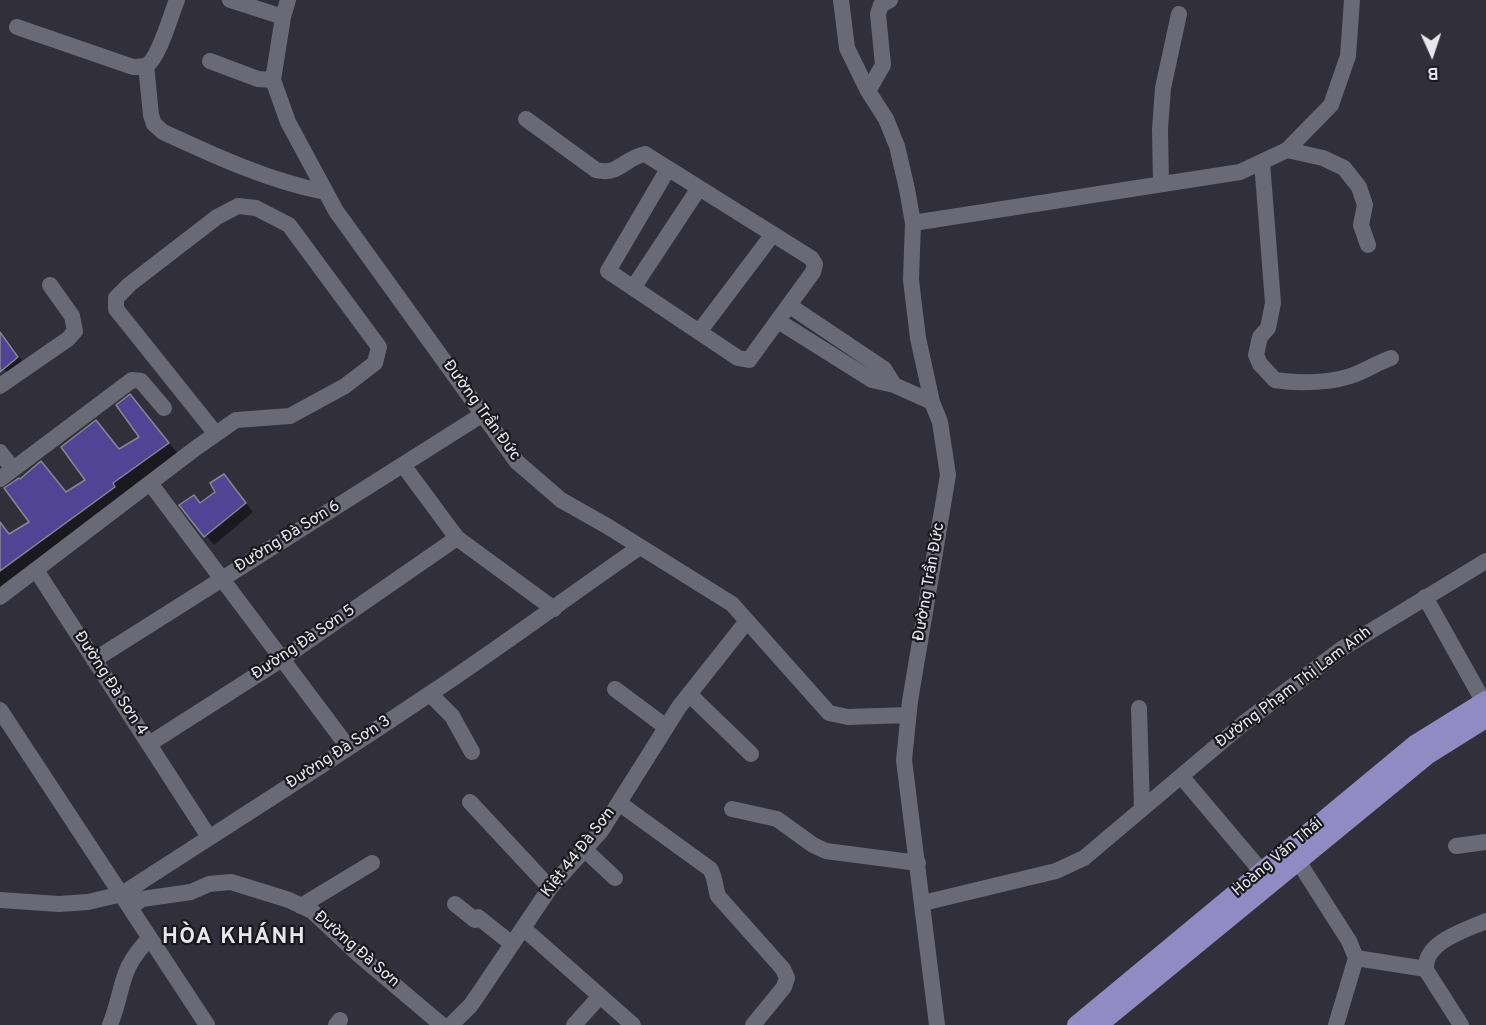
<!DOCTYPE html>
<html>
<head>
<meta charset="utf-8">
<style>
  body { margin:0 }
  #map { position:relative; width:1486px; height:1025px; overflow:hidden; background:#302f3a; font-family:Overpass,sans-serif }
  canvas { display:block }
  .north { position:absolute; left:1402px; top:24px; width:60px; height:60px; -webkit-text-stroke:4px #18181d; paint-order:stroke; rotate:177deg; font-size:16px; font-weight:700; line-height:24px; text-align:center; color:#e8e7ef }
  .north::after { content:''; display:block; margin:auto; width:21px; height:27px; background:#e8e7ef; clip-path:polygon(50% 0,100% 100%,50% 72%,0 100%) }
</style>
</head>
<body>
<div id="map">
<canvas width="1486" height="1025"></canvas>
<div class="north">B</div>
</div>
<script>
const ctx = document.querySelector('canvas').getContext('2d');
ctx.lineJoin = 'round';
function paint(path, color) { ctx.fillStyle = color; ctx.fill(path, 'evenodd'); }
function stroke(path, color, width, dash) { ctx.strokeStyle = color; ctx.lineWidth = width; ctx.lineCap = dash ? 'butt' : 'round'; ctx.setLineDash(dash || []); ctx.stroke(path); }
function label(font, color, halo, rows, align = 'center') {
  ctx.font = font + ' Overpass,sans-serif'; ctx.lineWidth = 4.5; ctx.setLineDash([]); ctx.textBaseline = 'middle'; ctx.strokeStyle = halo; ctx.fillStyle = color; for (const [text, x, y, turn = 0] of rows) {
    ctx.save(); ctx.translate(x, y); ctx.rotate((+turn || 0) * Math.PI / 180); ctx.textAlign = isNaN(turn) ? turn : align; if (halo) ctx.strokeText(text, 0, 0); ctx.fillText(text, 0, 0); ctx.restore();
  }
}
paint(new Path2D(`
  M0,330L28,369L15,381L0,364Z
  M130,396L179,455L0,589V522L11,535L31,522L21,481L41,463L67,493L87,480L96,422L121,450L141,437Z
  M232,485L253,512L214,545L182,505H201Z`), '#0007');
const building = new Path2D(`
  M0,332L18,357L0,372Z
  M130,394L169,443L113,483L115,487L0,571V522L9,534L29,522L4,488L19,478L20,479L41,461L66,492L85,480L61,447L96,420L119,449L139,437L116,405Z
  M224,474L246,503L204,537L179,505L194,495L200,503L215,492L210,483Z`);
paint(building, '#524495');
stroke(building, '#878693', 1.5);
stroke(new Path2D(`
  M230,0L283,17L273,80L288,122L336,211L517,462L561,500L607,526L732,604L829,713L848,717L908,715
  M841,0L847,48L868,91L886,119L897,146L907,189L913,223L911,280L918,338L932,402L940,422L948,475L910,701L904,760L937,1025
  M283,17L288,0
  M17,27L133,67C138,67 143,67 147,65C159,58 171,14 177,0
  M210,61L258,79L273,80
  M146,65L151,115L154,124L163,132C215,156 269,181 325,192
  M868,91L883,65L878,14L881,5L890,0
  M526,119L596,170C619,176 624,158 645,154L811,258L815,264L813,272L749,360L738,358L608,271L668,169
  M1287,150L1323,158L1344,168L1359,187L1365,205L1361,225L1368,245
  M1262,162L1273,303L1268,328L1260,337L1256,355L1260,364L1275,380C1298,384 1335,383 1356,374C1369,369 1379,362 1391,358
  M1161,184L1160,129L1163,88L1179,14
  M913,223L1240,172L1287,150L1331,105L1348,56L1352,0
  M633,288L699,188
  M778,321L872,380L894,385L884,369L790,306
  M699,332L773,234
  M894,385L932,402
  M0,386L68,339L75,331L72,316L50,285
  M0,452L13,469
  M403,465L457,538L554,609
  M0,479L132,380L141,381L164,408
  M150,483L348,747
  M36,570L209,837
  M0,597L196,448L236,420L290,416L345,386L375,363L379,347L289,225L256,208L238,206L217,217L130,284L116,298V309L216,434
  M1425,597L1486,706
  M94,660L483,414
  M615,689L666,727
  M430,694L452,716L472,752
  M689,694L751,754
  M1139,708L1142,809
  M0,710L207,1025
  M149,744L282,659L457,538
  M1181,776L1262,872
  M470,802L550,888
  M619,803L710,869C715,876 715,887 718,896L783,969L787,978L784,987L753,1025
  M732,809L777,819L813,845L826,851L918,863
  M1456,846L1486,842
  M584,849L615,878
  M1298,861L1349,941L1356,958L1336,1025
  M0,900L59,904L88,902L122,894C225,827 329,762 431,693C502,646 570,595 640,547
  M923,903L1056,871L1084,858L1244,723L1343,648L1486,561
  M455,904L475,920L478,917L512,944
  M301,906L372,863
  M131,907L142,899L191,892L209,884L231,882L289,900L312,911L359,955L442,1025
  M523,928L633,1025
  M1356,958L1426,969
  M110,1025C125,987 118,970 150,938
  M336,1025L340,1020
  M451,1025L471,1005L550,888L601,831L679,707L747,621
  M574,1025L600,996
  M1461,1025L1426,970C1423,942 1466,930 1486,921`), '#6a6976', 16);
stroke(new Path2D(`
  M1076,1025L1415,744L1486,700
  M1099,1025L1427,756L1486,719`), '#908bc2', 18);
label('16px', '#e8e7ef', '#18181d', [
  ["Đường Trần Đức",481,411,54],
  ["Đường Đà Sơn 6",288,537,-32],
  ["Đường Trần Đức",930,582,-80],
  ["Đường Đà Sơn 5",304,643,-34],
  ["Đường Đà Sơn 4",110,684,57],
  ["Đường Phạm Thị Lam Anh",1294,688,-37],
  ["Đường Đà Sơn 3",339,753,-33],
  ["Kiệt 44 Đà Sơn",579,853,-52],
  ["Hoàng Văn Thái",1278,858,-40],
  ["Đường Đà Sơn",356,950,41]
]);
ctx.letterSpacing = '1.5px';
label('bold 22px', '#e8e7ef', '#18181d', [
  ["HÒA KHÁNH",234,939]
]);
ctx.letterSpacing = '0px';
</script>
</body>
</html>
